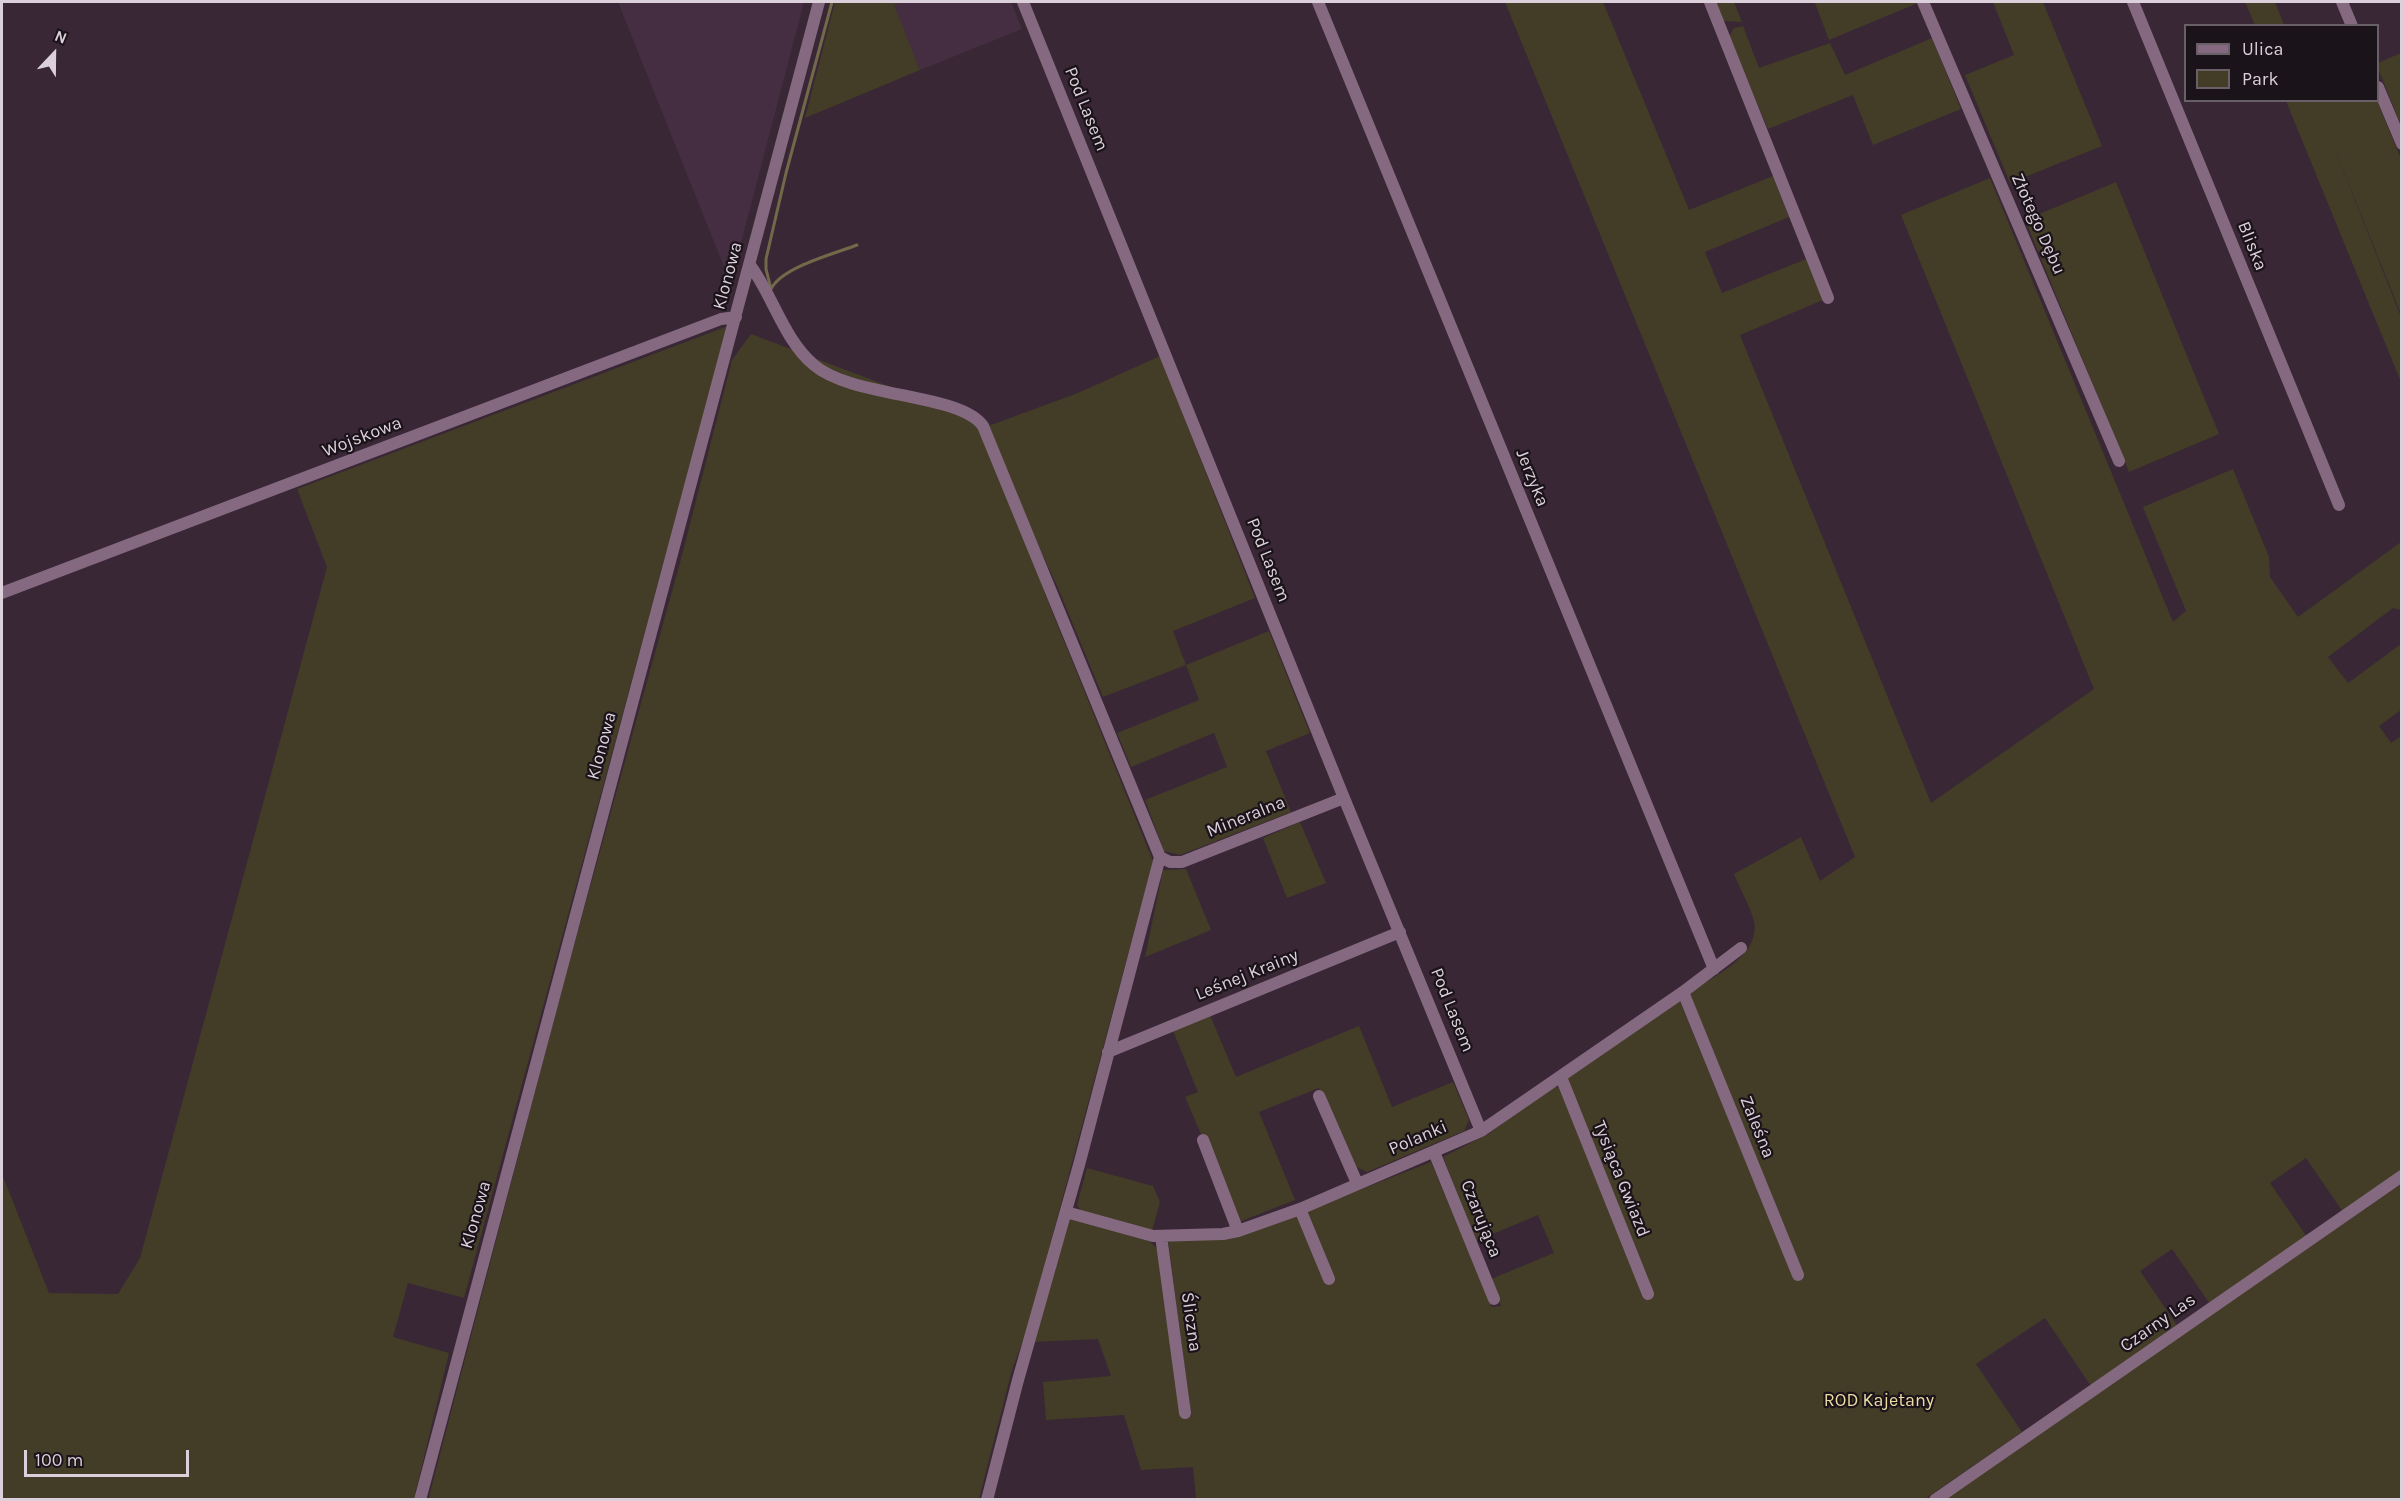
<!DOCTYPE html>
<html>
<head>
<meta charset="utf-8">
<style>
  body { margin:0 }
  #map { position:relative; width:2403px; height:1501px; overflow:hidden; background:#392736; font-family:Karla,sans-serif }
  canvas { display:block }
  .frame { position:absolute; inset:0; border:3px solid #dcd0da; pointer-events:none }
  .legend { position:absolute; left:2184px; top:24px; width:195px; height:78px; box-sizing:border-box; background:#1b131a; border:2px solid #685f67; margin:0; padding:8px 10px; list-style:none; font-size:18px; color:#dcd0da }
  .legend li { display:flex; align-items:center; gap:12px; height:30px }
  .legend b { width:30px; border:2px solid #685f67 }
  .north { position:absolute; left:24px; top:24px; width:60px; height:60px; -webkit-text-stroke:4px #1b131a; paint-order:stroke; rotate:22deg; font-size:16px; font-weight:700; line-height:24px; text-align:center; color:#dcd0da }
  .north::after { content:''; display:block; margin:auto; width:21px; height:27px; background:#dcd0da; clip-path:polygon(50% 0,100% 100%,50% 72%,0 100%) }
  .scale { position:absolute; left:24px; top:1450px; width:165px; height:27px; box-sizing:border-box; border:3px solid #dcd0da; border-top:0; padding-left:8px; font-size:18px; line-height:21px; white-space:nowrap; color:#dcd0da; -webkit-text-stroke:4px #1b131a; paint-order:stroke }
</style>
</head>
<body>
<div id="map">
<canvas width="2403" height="1501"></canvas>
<div class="frame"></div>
<ul class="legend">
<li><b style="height:8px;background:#856981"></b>Ulica</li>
<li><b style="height:16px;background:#433d27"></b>Park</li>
</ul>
<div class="north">N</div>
<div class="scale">100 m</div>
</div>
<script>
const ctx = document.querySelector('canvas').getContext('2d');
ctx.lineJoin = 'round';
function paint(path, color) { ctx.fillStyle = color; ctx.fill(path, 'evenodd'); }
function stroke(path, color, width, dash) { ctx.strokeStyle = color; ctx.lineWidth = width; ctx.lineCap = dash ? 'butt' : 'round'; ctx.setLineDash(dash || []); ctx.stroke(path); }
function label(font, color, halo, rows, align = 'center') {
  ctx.font = font + ' Karla,sans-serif'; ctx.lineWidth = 4.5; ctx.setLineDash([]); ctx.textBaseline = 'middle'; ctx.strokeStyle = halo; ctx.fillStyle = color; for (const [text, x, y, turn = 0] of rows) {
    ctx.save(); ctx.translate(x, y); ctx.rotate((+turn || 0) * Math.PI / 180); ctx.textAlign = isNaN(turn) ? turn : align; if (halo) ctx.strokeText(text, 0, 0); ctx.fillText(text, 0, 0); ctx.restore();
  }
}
paint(new Path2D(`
  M618,2H804L731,281L729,279Z
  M902,2H1011L1022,29L920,70L893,5Z`), '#452e42');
paint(new Path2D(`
  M835,2H902L894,5L920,70L805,118Z
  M1505,2H1603L1689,210L1773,176L1789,217L1705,252L1722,293L1806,259L1823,300L1740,335L1931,803L2094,689L1901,215L1990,178L2173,622L2186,611L2143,507L2233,469L2269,557L2270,577L2298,617L2401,542V610L2393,608L2328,657L2348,683L2401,644V710L2379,726L2391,743L2401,736V1171L2343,1212L2306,1158L2270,1183L2307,1237L2210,1304L2172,1249L2140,1271L2178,1327L2091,1386L2045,1318L1976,1364L2022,1432L1925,1499H1196L1193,1467L1141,1470L1124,1415L1046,1420L1043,1382L1111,1376L1098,1339L1033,1342L1068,1217L1149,1241L1160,1251L1181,1416H1191L1168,1241L1306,1211L1431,1162L1492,1307L1501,1306L1491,1279L1554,1253L1538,1215L1476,1241L1443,1157L1490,1133L1553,1085L1559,1088L1645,1298L1654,1296L1564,1077L1679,999L1794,1278L1689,992C1713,977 1761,956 1754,921C1750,906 1740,889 1734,874L1801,837L1820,881L1855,857Z
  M1716,2H1734L1742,22L1723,21Z
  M1818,2H1917L1918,3L1829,40L1815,3Z
  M1993,2H2043L2102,146L2010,183L1965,75L2014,55Z
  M2245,2H2275L2284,25H2255Z
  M1743,26L1759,68L1830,43L1845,75L1932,38L1961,109L1873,145L1853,95L1768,129L1729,37L1734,28Z
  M2401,53V126L2378,68V63Z
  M2286,101H2377L2401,159V314L2330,137L2401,317V382Z
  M2116,182L2219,434L2129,472L2025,220Z
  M728,326L464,1298L408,1283L393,1337L449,1353L414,1499H2V1321L3,1320L2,1174L49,1293L118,1294L140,1258L327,567L297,489Z
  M751,334L991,425L1078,393L1160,356L1255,598L1173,631L1186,665L1269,631L1310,733L1266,751L1291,812L1180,855L1164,851L1145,800L1227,767L1214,733L1131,767L1117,733L1199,700L1186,665L1103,697L1058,588L1010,484L1045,594L1153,861L1028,1327L1012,1370L979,1499L428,1500L563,985L681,559L732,360Z
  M1300,822L1326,883L1287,898L1263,838Z
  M1186,869L1211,930L1145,957L1163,870Z
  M1210,1015L1236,1077L1359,1026L1392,1107L1453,1082L1469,1120L1464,1131L1367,1172L1355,1166L1319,1088L1259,1112L1295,1200L1239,1222L1185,1097L1198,1092L1173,1031Z
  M1087,1168L1153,1186L1160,1202L1152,1231L1083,1213L1077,1205Z
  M2401,1184V1499L1942,1500Z`), '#433d27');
stroke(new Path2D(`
  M832,2L786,173L766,259V269L771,289C782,267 834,254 857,245`), '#726949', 3);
stroke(new Path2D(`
  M1023,2L1344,798L1481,1131
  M1318,2L1714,969
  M1710,2L1828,298
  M1923,2L2119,461
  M2133,2L2339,505
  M2342,2L2352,26
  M2378,87L2402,144
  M750,265C773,296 784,340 814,365C852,398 960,393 983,426L1160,857L1079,1165L1018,1380L987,1500
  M2,593L721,319L736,317
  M1160,857L1170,862H1182L1344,798
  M1683,992L1798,1275
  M1108,1052L1400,932
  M1561,1077L1648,1294
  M1319,1096L1357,1183
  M1203,1140L1238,1231
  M1434,1152L1494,1299
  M1300,1209L1329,1279
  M1066,1212L1153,1236L1223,1234L1238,1231L1300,1209L1481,1131L1683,992L1741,948
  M1161,1236L1185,1413
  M420,1500L819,2
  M1935,1500L2402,1176`), '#856981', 12);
label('18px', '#dcd0da', '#1b131a', [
  ["Pod Lasem",1086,109,68],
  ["Złotego Dębu",2038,224,66],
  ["Bliska",2252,246,68],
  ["Klonowa",728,276,-75],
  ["Wojskowa",362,437,-21],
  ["Jerzyka",1532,478,68],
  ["Pod Lasem",1268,560,68],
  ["Klonowa",602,746,-75],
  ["Mineralna",1246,817,-22],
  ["Leśnej Krainy",1247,975,-22],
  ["Pod Lasem",1452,1010,68],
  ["Zaleśna",1757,1127,68],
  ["Polanki",1418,1138,-23],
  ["Tysiąca Gwiazd",1621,1179,68],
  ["Klonowa",476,1215,-74],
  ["Czarująca",1481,1219,68],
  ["Śliczna",1191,1322,82],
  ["Czarny Las",2158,1323,-35]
]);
label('18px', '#eddda2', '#1b131a', [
  ["ROD Kajetany",1879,1401]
]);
</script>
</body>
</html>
